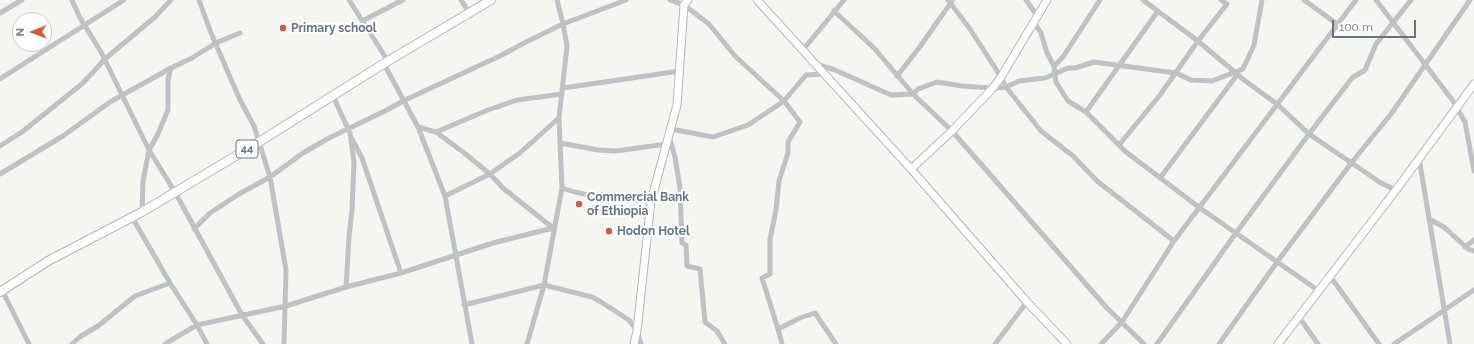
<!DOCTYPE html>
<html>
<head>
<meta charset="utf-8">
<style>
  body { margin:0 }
  #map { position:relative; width:1474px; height:344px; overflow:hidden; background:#f5f5f1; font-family:Raleway,sans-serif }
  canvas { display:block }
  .north { position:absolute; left:12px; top:12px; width:40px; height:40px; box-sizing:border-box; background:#fff; border:1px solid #c2c7cc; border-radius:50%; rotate:269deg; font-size:11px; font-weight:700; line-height:16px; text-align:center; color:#667480 }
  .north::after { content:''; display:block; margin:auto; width:14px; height:18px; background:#d35833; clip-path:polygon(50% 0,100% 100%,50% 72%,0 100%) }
  .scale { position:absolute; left:1332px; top:20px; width:84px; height:18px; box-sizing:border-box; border:2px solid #667480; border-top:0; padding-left:5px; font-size:12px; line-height:14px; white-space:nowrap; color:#667480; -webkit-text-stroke:3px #fff; paint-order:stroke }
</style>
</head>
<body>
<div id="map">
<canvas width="1474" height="344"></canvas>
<div class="north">N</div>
<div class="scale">100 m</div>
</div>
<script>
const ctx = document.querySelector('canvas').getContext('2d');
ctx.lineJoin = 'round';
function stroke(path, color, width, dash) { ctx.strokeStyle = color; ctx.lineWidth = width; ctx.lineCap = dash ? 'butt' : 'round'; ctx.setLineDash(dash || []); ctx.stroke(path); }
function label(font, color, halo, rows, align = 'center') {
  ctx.font = font + ' Raleway,sans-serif'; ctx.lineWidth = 4; ctx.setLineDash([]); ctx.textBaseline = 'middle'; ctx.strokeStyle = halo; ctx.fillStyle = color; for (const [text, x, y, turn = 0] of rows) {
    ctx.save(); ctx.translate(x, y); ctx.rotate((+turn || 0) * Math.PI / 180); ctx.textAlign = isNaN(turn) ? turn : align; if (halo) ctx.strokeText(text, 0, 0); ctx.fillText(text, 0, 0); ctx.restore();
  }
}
const secondary = new Path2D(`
  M757,0L911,169L1027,302L1067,344
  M911,169L952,131L992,89L1001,77L1047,0
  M634,344L637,331L651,201L677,105L684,5L688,0
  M1278,344L1396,190L1474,84`);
const primary = new Path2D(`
  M0,292L48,261L142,212L259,142L388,61L491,0`);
stroke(secondary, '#b3b7bb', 9);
stroke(primary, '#b2b6b9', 10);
stroke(new Path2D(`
  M72,0L79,16L101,52L149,150L175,192L242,315L263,344
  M199,0L211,33L240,100L254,126L270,177L286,270L284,344
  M349,0L388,61
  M461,0L469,12
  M670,0L684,5L709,24L735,56L784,101L748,125L713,137L671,129
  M948,0L970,29L1001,77L1006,87L1041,131L1073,156L1097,181L1174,241
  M1026,0L1038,17
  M1143,0L1198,41L1244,80L1277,104L1309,134L1381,183L1396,190
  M1304,0L1337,24
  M1376,0L1453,101L1465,122L1474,171
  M834,11L874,48L913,94L918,89L937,82L962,86L992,88L1006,87L1019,81L1045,78L1068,68H1075L1094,62L1176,73L1191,80L1212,81L1243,69L1254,45L1262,0
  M0,13L22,0
  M362,21L403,0
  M1034,22L1041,33L1047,53L1054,66L1056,82L1068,101L1086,112L1126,152L1200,208L1319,291
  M802,51L844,0
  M384,64L418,127L445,196L472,344
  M816,64L835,70L891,95L913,94L952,131L1106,307L1144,344
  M1054,66L1063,57L1100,0
  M823,74L806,75L784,101L800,122L788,142V153L779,181L776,210L770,239V274L762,278L778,329L800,318L815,313L836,344
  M897,76L919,48L952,1
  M0,79L124,0
  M563,88L680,71
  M333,96L350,133L354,162L352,210L349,237L346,287
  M1086,112L1158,11
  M418,127L436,132L463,152L490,174L503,188L553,228
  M436,132L488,110L517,100L562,94
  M669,136L675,157L680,188L682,243L686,245L687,266L700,269L705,322L717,331L725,344
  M352,139L362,158L401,273
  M560,143L598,150L616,151L666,144
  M1119,145L1160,95L1198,41L1227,4L1221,0
  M0,146L22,132L83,83L105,59L155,17L171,0
  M1419,158L1450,344
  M0,174L63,136L110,102L171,68L192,58L216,43L240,33
  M1160,178L1237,75
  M562,188C590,198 621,199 651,201
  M445,196L490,174L521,152L559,118
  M142,212L143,181L149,150L157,136L168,110V80L171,68
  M132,217L170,283L197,325L286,306L346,287L401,273L493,243L553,228
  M1429,219L1444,227L1468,249L1474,251
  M194,229L210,213L239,194L270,177L303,153L329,138L387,110L403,101L502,55L524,43L563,24L626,0
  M1465,247L1474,240
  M1330,276L1379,344
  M2,290L29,344
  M464,305L544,285L592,297L601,302L629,320L637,331L641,344
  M1299,317L1318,344
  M778,329L782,344
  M72,344L81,336L98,326L135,296L170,283
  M165,344L197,325L207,344
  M527,344L544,285L562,188L559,118L567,46L563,24L557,0
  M995,344L1027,302
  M1101,344L1122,322L1174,241L1356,0
  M1157,344L1236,233L1309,134L1352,78L1365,70L1376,44L1411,0
  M1219,344L1277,262L1352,162L1391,114L1470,0
  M1394,344L1474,290`), '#bec2c5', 5);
stroke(secondary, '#fff', 7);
stroke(primary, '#fff', 8);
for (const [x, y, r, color] of [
  [283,28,4,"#d35833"],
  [579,204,4,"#d35833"],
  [609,231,4,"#d35833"]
]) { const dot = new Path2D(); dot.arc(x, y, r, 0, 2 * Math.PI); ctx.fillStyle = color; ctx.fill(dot); stroke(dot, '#fff', 1.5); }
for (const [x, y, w] of [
  [247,149,22]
]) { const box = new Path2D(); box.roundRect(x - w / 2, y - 9, w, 18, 3); ctx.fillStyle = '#fff'; ctx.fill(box); stroke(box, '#667480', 1); }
label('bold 11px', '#667480', null, [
  ["44",247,149]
]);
label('bold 12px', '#667480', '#fff', [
  ["Primary school",291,28],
  ["Commercial Bank",587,197],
  ["of Ethiopia",587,211],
  ["Hodon Hotel",617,231]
], 'left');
</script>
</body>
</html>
